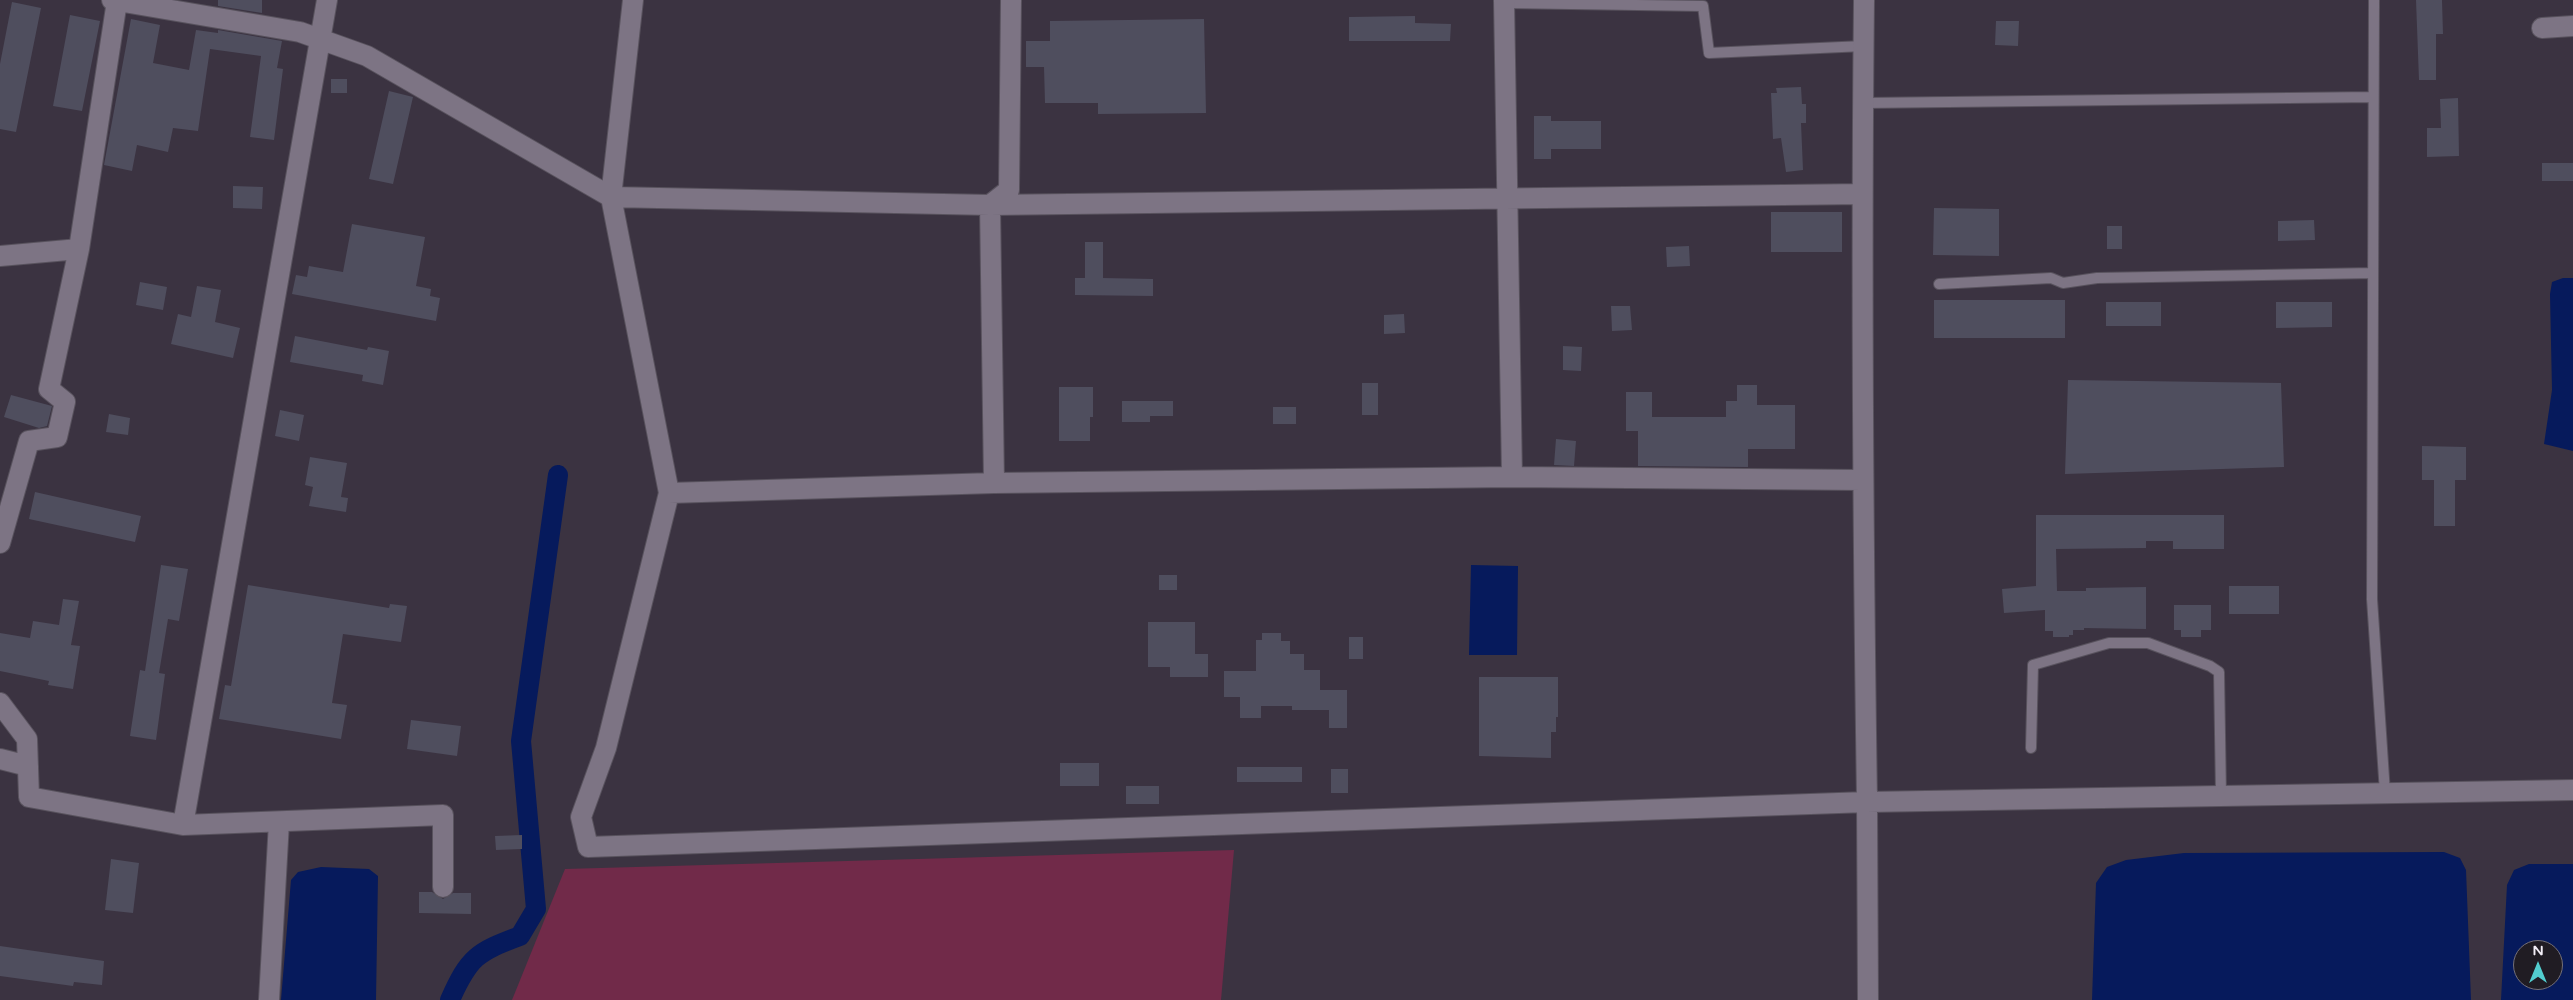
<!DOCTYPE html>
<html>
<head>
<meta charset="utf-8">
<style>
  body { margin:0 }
  #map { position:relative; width:2573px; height:1000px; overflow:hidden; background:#3b3341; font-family:"Varela Round",sans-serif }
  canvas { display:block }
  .north { position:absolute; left:2513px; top:940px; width:50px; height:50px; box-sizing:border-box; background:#201c23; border:1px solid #747078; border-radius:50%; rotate:0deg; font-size:14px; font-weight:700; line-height:20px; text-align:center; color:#f3eef7 }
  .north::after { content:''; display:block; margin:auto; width:18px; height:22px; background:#52cdcf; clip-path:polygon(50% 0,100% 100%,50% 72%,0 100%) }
</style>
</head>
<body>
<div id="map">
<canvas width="2573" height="1000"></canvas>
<div class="north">N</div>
</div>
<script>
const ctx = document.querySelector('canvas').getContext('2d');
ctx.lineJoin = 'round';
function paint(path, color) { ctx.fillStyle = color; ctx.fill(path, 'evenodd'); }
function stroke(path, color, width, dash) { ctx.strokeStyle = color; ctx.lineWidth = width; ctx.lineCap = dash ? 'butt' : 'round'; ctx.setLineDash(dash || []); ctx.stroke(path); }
paint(new Path2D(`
  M1234,850L1221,1000H512L565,869Z`), '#712a49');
paint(new Path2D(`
  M2563,278H2573V451L2544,444L2552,390L2550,294L2552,282Z
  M1471,565L1518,566L1517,655H1469Z
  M2444,852L2460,858L2466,870L2471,1000H2092L2096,883L2107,867L2126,860L2184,853Z
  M2529,864H2573V1000H2501L2507,885L2514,870ZM2523,950H2553V980H2523Z
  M321,867L369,869L378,876L376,1000H281L291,880L298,872Z`), '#061a5c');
stroke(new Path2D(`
  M450,1000C469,957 477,952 520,936L536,909L521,741L558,475`), '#061a5c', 20);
paint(new Path2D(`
  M218,0H262V13L218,6Z
  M2416,0H2442L2443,34H2436V80H2419Z
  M12,2L41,8L16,132L0,129V64Z
  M70,15L100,21L82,111L53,106Z
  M1415,16V23L1451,24L1450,41H1349V17Z
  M131,19L160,25L153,63L189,70L196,30L218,33V30L282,41L277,68L283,69L274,140L250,137L261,56L210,49L198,131L173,128L168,152L137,145L132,171L104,165Z
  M1204,19L1206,113L1098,114V103H1045L1044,67H1026V41H1050V21Z
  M1996,21H2019L2018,46L1995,45Z
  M331,79H347V93H331Z
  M1801,87L1802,104H1806V123H1801L1803,170L1786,172L1781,138L1773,139L1771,93H1777L1776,88Z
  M389,91L413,97L393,184L369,179Z
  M2458,98L2459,156L2427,157V128H2441L2440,99Z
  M1534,116H1551V121H1601V149H1551V159H1534Z
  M2542,163H2573V181H2542Z
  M233,186L263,187L262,209L233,208Z
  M1934,208L1999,209V256L1933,255Z
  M1771,212H1842V252H1771Z
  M2314,220L2315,240L2278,241V221Z
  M352,224L425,237L416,286L431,289L430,296L440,298L436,321L292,294L296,275L307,277L309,266L343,272Z
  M2107,226H2122V249H2107Z
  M1085,242H1103V278L1153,279V296L1075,295V278H1085Z
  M1689,246L1690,266L1667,267L1666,247Z
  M140,282L167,287L163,310L136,305Z
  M197,286L221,290L215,322L240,328L233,358L171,344L178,314L191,317Z
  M1934,300H2065V338H1934Z
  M2106,302H2161V326H2106Z
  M2276,302H2332V327L2276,328Z
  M1611,306H1630L1632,330L1612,331Z
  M1404,314L1405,333L1384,334V315Z
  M295,336L367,350L368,347L389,351L383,385L362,381L363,375L290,362Z
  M1563,346L1582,347L1581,371L1563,370Z
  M2068,380L2281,383L2284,467L2065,474Z
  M1362,383H1378V415H1362Z
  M1737,385H1757V405H1795V449H1748V467L1638,466V431H1626V392H1652V417H1726V401H1737Z
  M1059,387H1093V417H1090V441H1059Z
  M11,395L52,406L47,426L39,428L4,417Z
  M1122,401H1173V416H1150V422H1122Z
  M1273,407H1296V424H1273Z
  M280,410L304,415L299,441L275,436Z
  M109,414L130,418L128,435L106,432Z
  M1556,439L1576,441L1574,466L1554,465Z
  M2422,446L2466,447V480H2455V526H2434V480H2422Z
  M310,457L347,463L341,497L348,498L346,512L309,506L313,487L305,485Z
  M35,492L141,516L135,542L29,519Z
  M2036,515H2224V549H2173V541H2146V548L2056,549L2057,591H2086V588L2146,587V629L2084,628V630H2073V635H2069V637H2053V631H2045V610L2004,613L2002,589L2036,586Z
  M161,565L188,569L179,621L168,619L159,673L165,674L156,740L130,736L140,670L145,671Z
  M1159,575H1177V590H1159Z
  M248,585L389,608L390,604L407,606L401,642L343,634L332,703L347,705L341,739L219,719L225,685L231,686Z
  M2229,586H2279V614H2229Z
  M63,599L79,601L71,645L80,646L73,689L48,685L49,681L0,671V633L30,638L33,621L59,625Z
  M2174,605H2211V630H2201V637H2181V630H2174Z
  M1148,622H1195V654H1208V677H1170V667H1148Z
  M1262,633H1281V641H1290V654H1304V670H1320V690H1347V728H1329V710H1292V706H1261V718H1240V697H1224V671H1256V640H1262Z
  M1349,637H1363V659H1349Z
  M1479,677H1558V717H1556V732H1551V758L1479,756Z
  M411,720L461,726L457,756L407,749Z
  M1060,763H1099V786H1060Z
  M1237,767H1302V782H1237Z
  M1331,769H1348V793H1331Z
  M1126,786H1159V804H1126Z
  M522,835V849L496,850L495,836Z
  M111,859L139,863L133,913L105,910Z
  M419,892H432L443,899L453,893H471V914L419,913Z
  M0,946L104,961L102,985L74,982L73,986L0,976Z`), '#4f4e5e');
const lane = new Path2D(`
  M2374,0L2372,599L2385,793
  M1504,3L1703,6L1709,53L1864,46
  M1863,103L2373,97
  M1939,284L2051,278L2063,283L2097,278L2373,273
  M2031,748L2033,665L2109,643H2148L2210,666L2219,672L2221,796`);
const street = new Path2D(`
  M112,0L300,32L367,56L611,197L990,205L1009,190L1011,0
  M633,0L611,197L669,493L606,748L581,817L588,847L1867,802C1863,534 1861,267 1864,0
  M1504,0L1512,477L1862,480
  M2542,28L2573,26
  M0,256L79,249L117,1
  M1512,477L994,483L990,205L1862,194
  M669,493L994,483
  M0,543L29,441L57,437L65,402L49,389L79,249
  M0,703L27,739L29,797L183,825L443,815V887
  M0,759L28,766
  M183,825L327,0
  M269,1000L279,822
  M1868,1000L1867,802L2573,790`);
stroke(lane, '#58525d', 12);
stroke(street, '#58525d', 22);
stroke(lane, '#7d7484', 10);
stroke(street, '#7d7484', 20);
</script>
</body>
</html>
